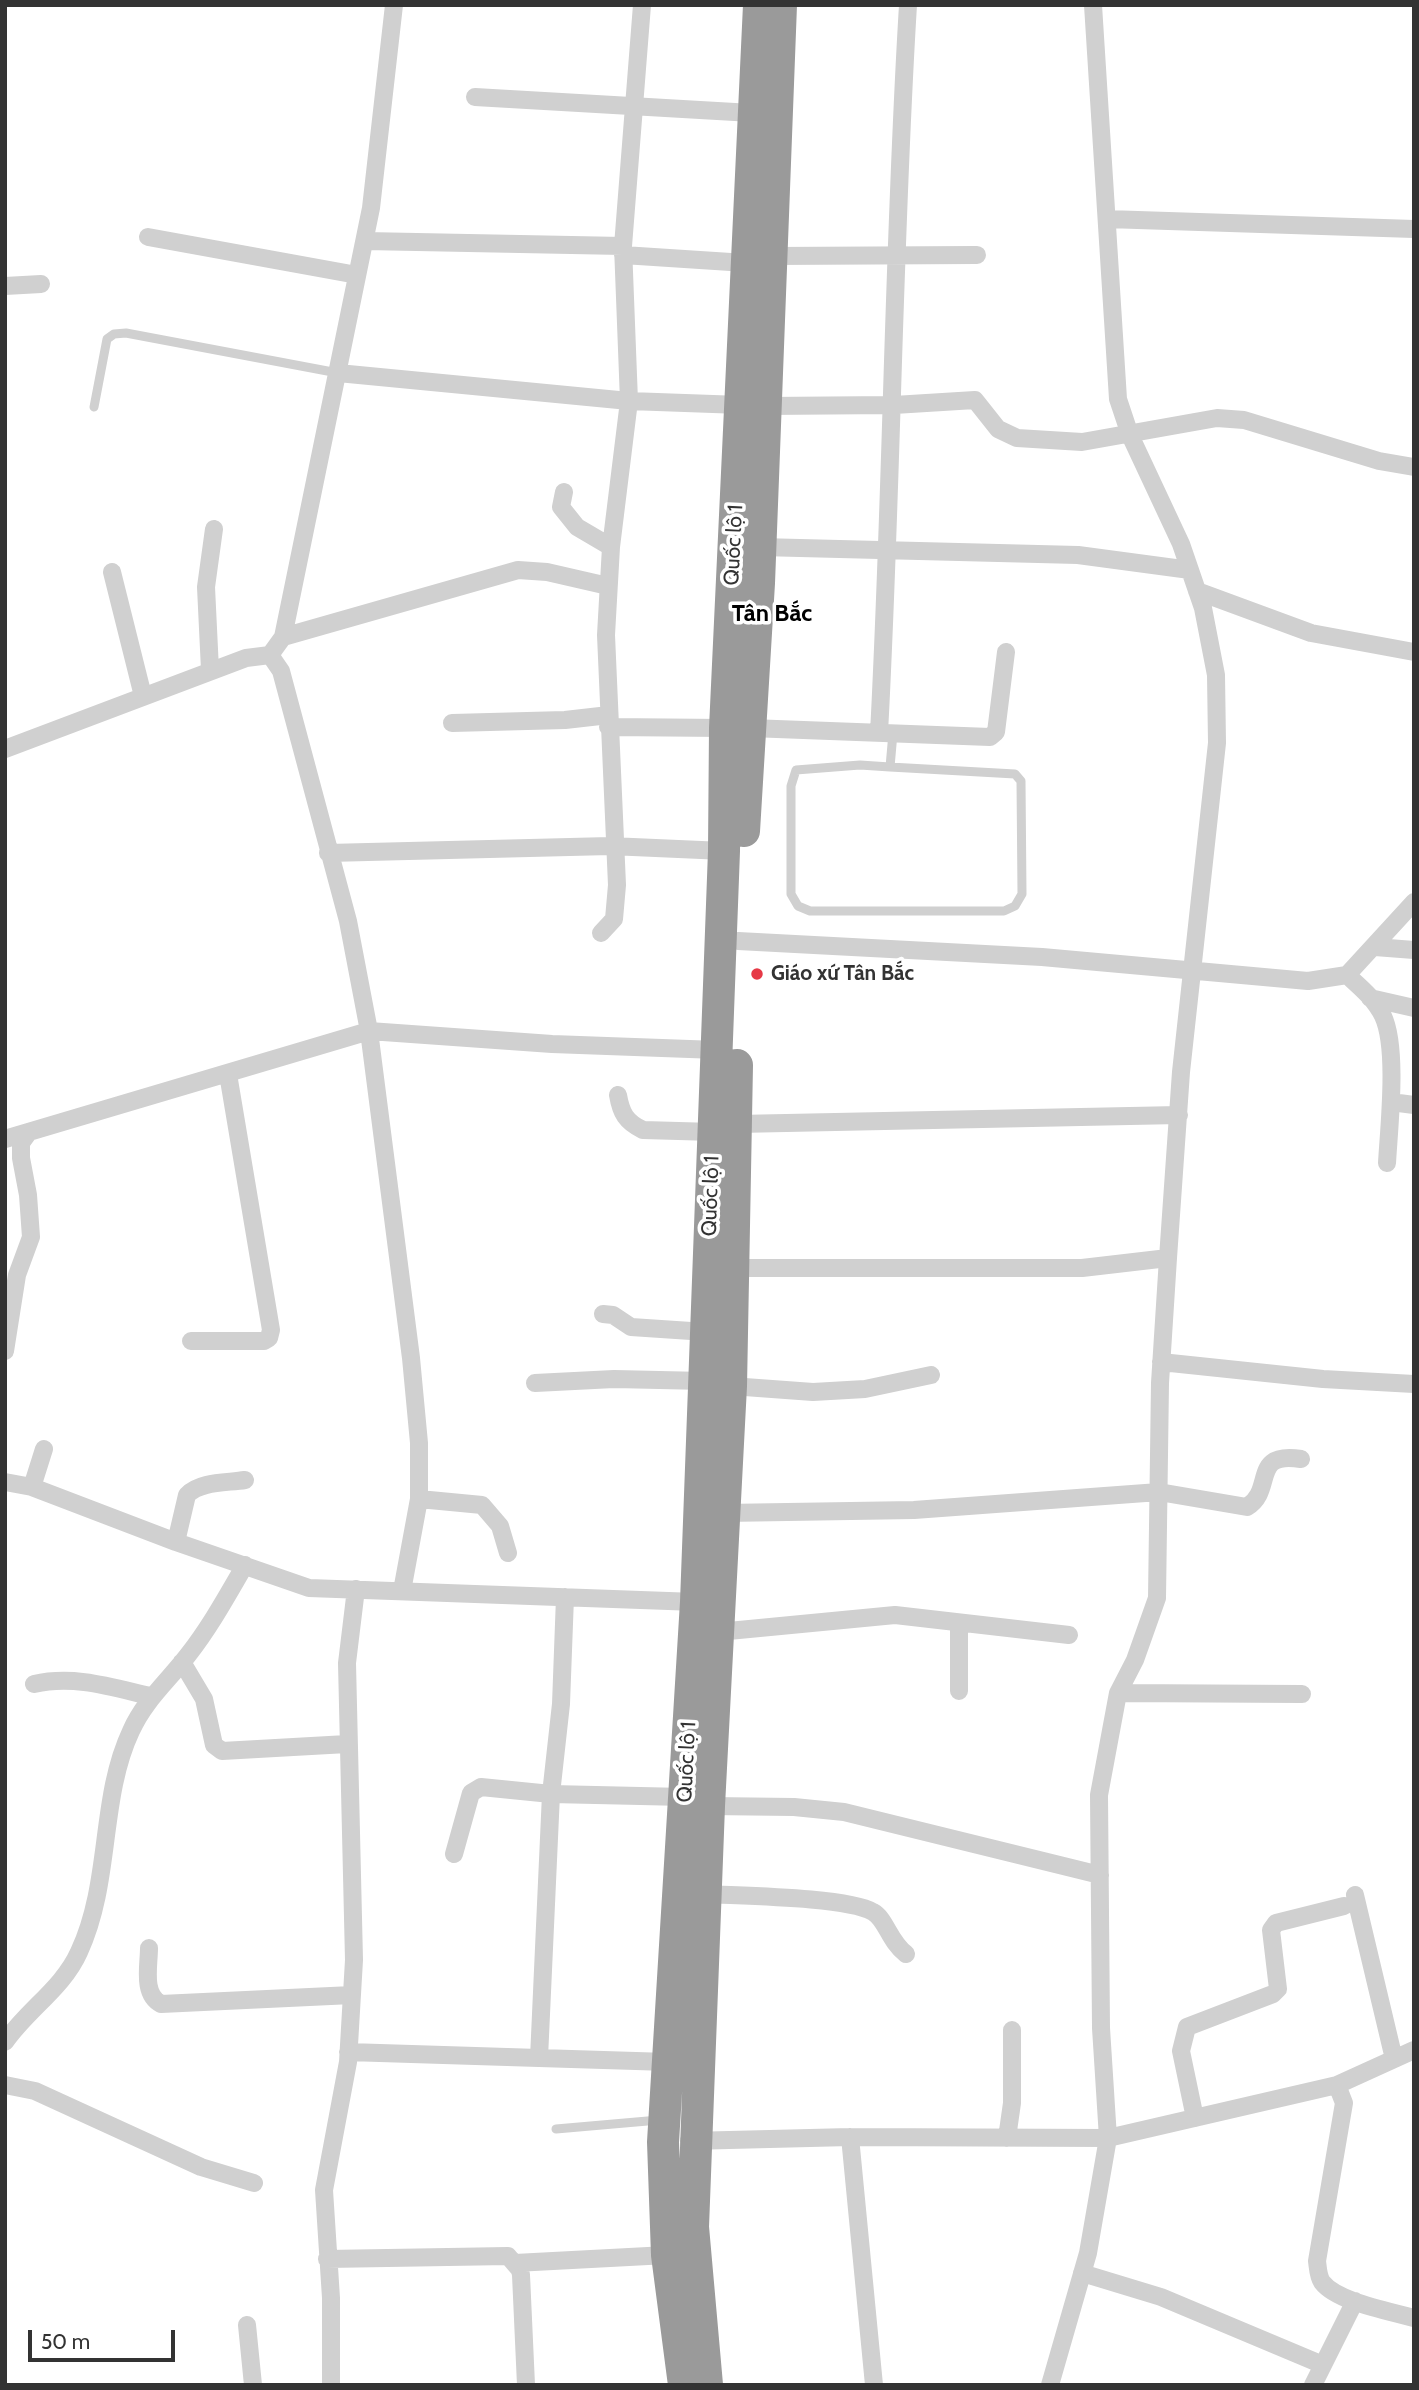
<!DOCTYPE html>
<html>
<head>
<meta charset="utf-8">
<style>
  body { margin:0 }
  #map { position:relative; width:1419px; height:2390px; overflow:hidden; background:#fff; font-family:Cabin,sans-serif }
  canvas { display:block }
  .frame { position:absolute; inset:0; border:7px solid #333; pointer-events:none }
  .scale { position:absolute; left:28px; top:2330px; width:147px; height:32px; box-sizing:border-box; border:4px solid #333; border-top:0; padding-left:9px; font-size:21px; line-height:24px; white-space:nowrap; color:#333; -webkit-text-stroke:5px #fff; paint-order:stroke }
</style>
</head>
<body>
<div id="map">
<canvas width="1419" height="2390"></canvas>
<div class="frame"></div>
<div class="scale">50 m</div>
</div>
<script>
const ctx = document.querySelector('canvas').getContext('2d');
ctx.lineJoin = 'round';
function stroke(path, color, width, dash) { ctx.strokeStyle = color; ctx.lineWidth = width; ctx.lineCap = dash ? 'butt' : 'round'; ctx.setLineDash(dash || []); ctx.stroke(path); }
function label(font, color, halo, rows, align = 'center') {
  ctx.font = font + ' Cabin,sans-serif'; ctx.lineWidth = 7; ctx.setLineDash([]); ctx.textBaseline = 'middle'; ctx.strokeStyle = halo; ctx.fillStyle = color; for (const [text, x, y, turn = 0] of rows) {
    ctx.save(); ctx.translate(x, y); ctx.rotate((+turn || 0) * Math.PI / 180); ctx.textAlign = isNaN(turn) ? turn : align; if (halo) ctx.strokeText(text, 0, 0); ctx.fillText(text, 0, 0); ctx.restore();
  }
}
stroke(new Path2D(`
  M94,407L107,339L114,334L126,333L338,373
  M890,767L1015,774L1021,781L1022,894L1015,906L1004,911H810L798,906L791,894V786L796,770L860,765L890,767L893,733
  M556,2129L659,2120`), '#d0d0d0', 9);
stroke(new Path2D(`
  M475,97L752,113
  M1107,219L1414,229
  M148,237L357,275
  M365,241L623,246
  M623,255L746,263
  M771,256L977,255
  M5,286L41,284
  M338,373L629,401L741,405
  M765,406L894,405L975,400L998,429L1017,438L1082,442L1217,418L1244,420L1379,461L1414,467
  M564,492L561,507L577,527L611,547
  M760,547L1078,555L1190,570
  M112,572L143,696
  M1197,591L1311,633L1414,652
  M283,637L518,570L547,572L608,586
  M270,655L283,637L371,208L394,5
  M210,670L206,587L214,529
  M452,723L565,720L609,715
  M608,727L725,728
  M750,728L990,737L996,732L1006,652
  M879,733C892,490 893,248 908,5
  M5,749L246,658L270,655L281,671L348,921L369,1031L411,1358L419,1443V1499L402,1591
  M328,853L610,846L724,851
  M601,933L614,919L617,885L606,635L611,547L629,401L623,246L642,5
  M738,941L1042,957L1308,981L1347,975L1414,902
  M1375,947L1414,950
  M1347,975C1360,987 1375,999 1383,1016C1398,1048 1389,1127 1387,1163
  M1370,998L1414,1008
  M618,1095C621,1113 626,1122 643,1130L714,1132
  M1391,1102L1414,1105
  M737,1124L1179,1115
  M5,1139L369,1031L552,1044L717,1050
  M735,1268H1082L1168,1258
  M603,1314L613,1315L631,1327L706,1332
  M191,1341H264L269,1338L271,1330L228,1074
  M5,1351L17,1275L31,1237L28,1195L21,1158V1143L29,1132
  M1161,1362L1323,1379L1414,1384
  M535,1383L614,1379L705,1381
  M731,1386L813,1392L865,1389L931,1375
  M5,1482L32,1487L176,1542L309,1588L696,1602
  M32,1487L44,1449
  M419,1499L482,1505L500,1526L508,1553
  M724,1513L914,1510L1159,1492L1247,1507C1275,1490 1250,1451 1301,1459
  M176,1542L187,1495C200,1481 227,1483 245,1480
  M565,1597L561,1704L551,1794L539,2058L668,2062
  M718,1632L895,1615L1069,1635
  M182,1662L204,1699L214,1745L222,1751L347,1744
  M34,1684C74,1675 111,1687 150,1696
  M959,1691V1624
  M1118,1693L1302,1694
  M709,1806L794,1807L844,1812L1100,1875
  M454,1854L471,1793L481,1787L551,1794L685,1797
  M706,1894C741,1896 847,1897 873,1912C886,1919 889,1941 906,1954
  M1355,1895L1394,2059
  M149,1948C149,1966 142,1994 161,2004L352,1995
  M5,2042C27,2010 63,1988 79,1952C112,1881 99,1799 131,1731C145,1700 168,1681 188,1655C210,1627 227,1596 245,1565
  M348,2052L539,2058
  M5,2085L35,2091L201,2167L254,2183
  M1337,2085L1344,2103L1317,2261C1318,2268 1318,2276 1322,2282C1337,2302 1390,2311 1414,2318
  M1195,2118L1181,2051L1187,2027L1273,1994L1278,1989L1271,1930L1276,1923L1344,1906
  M850,2137L874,2385
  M1007,2138L1012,2103V2030
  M689,2141L850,2137L1108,2138L1337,2085L1414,2050
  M327,2259L508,2256L520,2270L521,2275L526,2385
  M515,2263L667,2255
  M1082,2273L1161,2297L1323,2365
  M247,2325L253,2385
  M331,2385V2298L324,2190L348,2062L354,1960L347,1663L356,1589
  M1050,2385L1088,2253L1108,2138L1101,2028L1099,1795L1118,1693L1135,1660L1157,1598L1160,1383L1168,1258L1181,1072L1217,743L1216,675L1203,608L1181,544L1130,435L1118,399L1093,5
  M1313,2385L1355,2301`), '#d0d0d0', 18);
stroke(new Path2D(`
  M744,831L759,583L781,5
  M684,2385L667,2255L663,2142L696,1602L724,851L725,728L759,5
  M707,2385L693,2227L709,1806L731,1386L737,1065`), '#9a9a9a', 32);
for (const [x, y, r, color] of [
  [757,974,7,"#e63946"]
]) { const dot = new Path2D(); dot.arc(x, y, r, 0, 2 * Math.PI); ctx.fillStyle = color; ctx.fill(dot); stroke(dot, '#fff', 2.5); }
label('21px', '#333', '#fff', [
  ["Quốc lộ 1",734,545,-87],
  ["Quốc lộ 1",711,1196,-88],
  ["Quốc lộ 1",687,1762,-87]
]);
label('bold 21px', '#333', '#fff', [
  ["Giáo xứ Tân Bắc",771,974]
], 'left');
label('bold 24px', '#000', '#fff', [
  ["Tân Bắc",772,614]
]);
</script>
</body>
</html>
